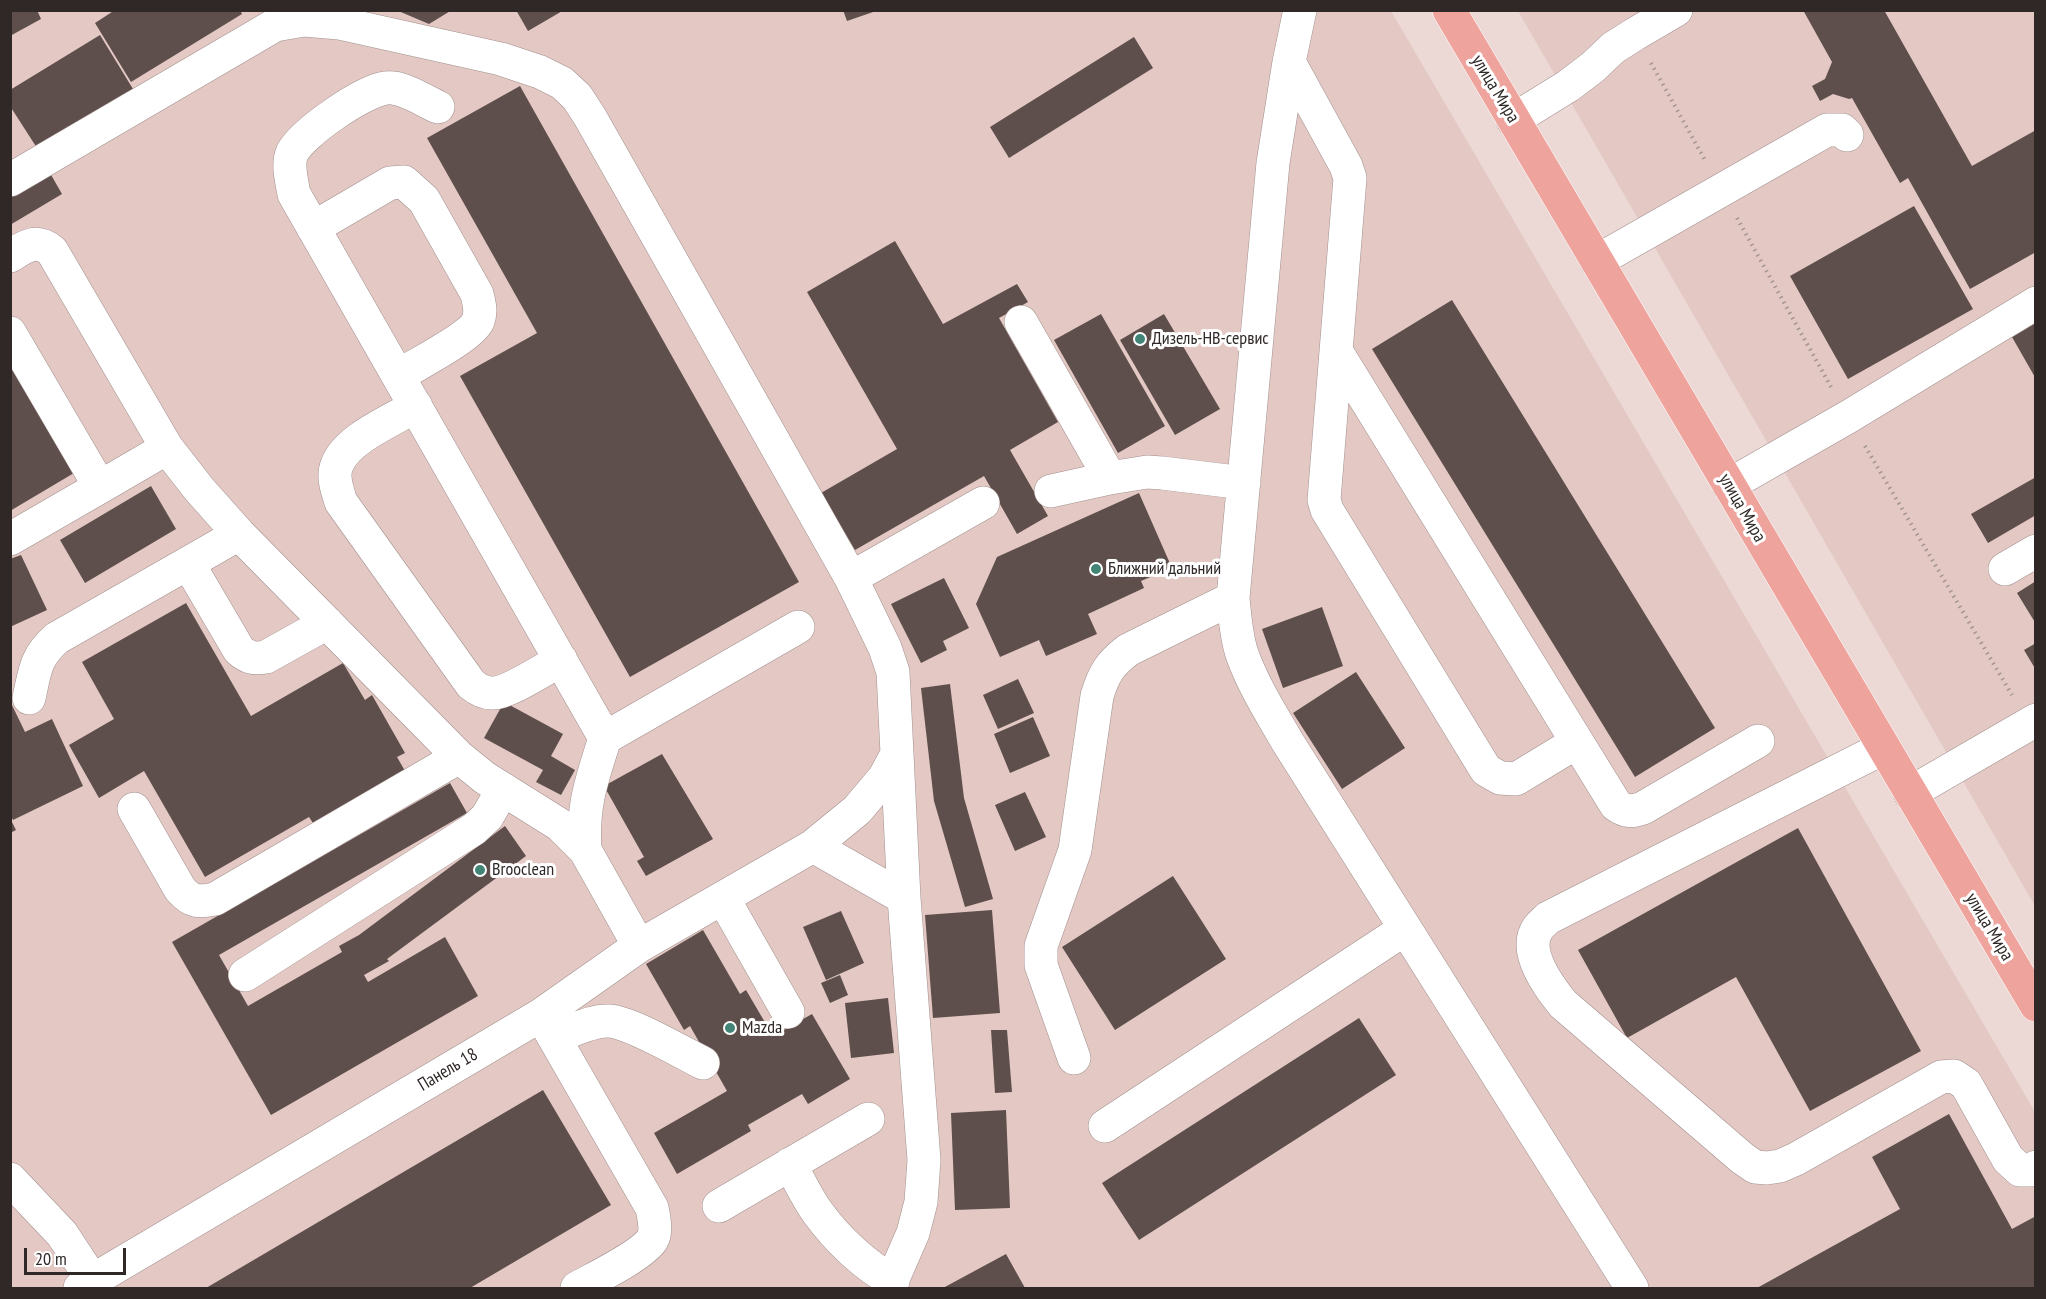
<!DOCTYPE html>
<html>
<head>
<meta charset="utf-8">
<style>
  body { margin:0 }
  #map { position:relative; width:2046px; height:1299px; overflow:hidden; background:#ecd9d6; font-family:"PT Sans Narrow",sans-serif }
  canvas { display:block }
  .frame { position:absolute; inset:0; border:12px solid #2f2827; pointer-events:none }
  .scale { position:absolute; left:24px; top:1248px; width:102px; height:27px; box-sizing:border-box; border:3px solid #2f2827; border-top:0; padding-left:8px; font-size:18px; line-height:21px; white-space:nowrap; color:#2f2827; -webkit-text-stroke:4px #fff; paint-order:stroke }
</style>
</head>
<body>
<div id="map">
<canvas width="2046" height="1299"></canvas>
<div class="frame"></div>
<div class="scale">20 m</div>
</div>
<script>
const ctx = document.querySelector('canvas').getContext('2d');
ctx.lineJoin = 'round';
function paint(path, color) { ctx.fillStyle = color; ctx.fill(path, 'evenodd'); }
function stroke(path, color, width, dash) { ctx.strokeStyle = color; ctx.lineWidth = width; ctx.lineCap = dash ? 'butt' : 'round'; ctx.setLineDash(dash || []); ctx.stroke(path); }
function label(font, color, halo, rows, align = 'center') {
  ctx.font = font + ' "PT Sans Narrow",sans-serif'; ctx.lineWidth = 6; ctx.setLineDash([]); ctx.textBaseline = 'middle'; ctx.strokeStyle = halo; ctx.fillStyle = color; for (const [text, x, y, turn = 0] of rows) {
    ctx.save(); ctx.translate(x, y); ctx.rotate((+turn || 0) * Math.PI / 180); ctx.textAlign = isNaN(turn) ? turn : align; if (halo) ctx.strokeText(text, 0, 0); ctx.fillText(text, 0, 0); ctx.restore();
  }
}
paint(new Path2D(`
  M10,11H1391L2035,1112V1288H11Z
  M1518,11H2035V906Z`), '#e3c8c4');
paint(new Path2D(`
  M10,10H37L41,19L10,36Z
  M115,10H240L242,14L131,82L95,23Z
  M396,10H452L429,24Z
  M516,10H564L528,31Z
  M843,10H876V11L847,21Z
  M1803,10H1884L1972,166L2036,130V252L1970,289L1908,178L1900,183L1852,98L1849,99L1833,94L1820,101L1812,86L1825,79L1832,62Z
  M100,35L133,89L37,148L10,106V90Z
  M1134,37L1153,68L1009,158L990,127Z
  M520,86L799,582L630,677L460,376L537,333L427,138Z
  M50,173L62,194L10,225V196Z
  M1914,206L1973,309L1848,379L1790,276Z
  M895,241L943,324L1017,284L1028,302L999,318L1058,422L1010,450L1048,516L1017,534L984,476L855,550L821,493L897,449L807,292Z
  M1452,300L1715,728L1635,777L1372,349Z
  M1101,314L1165,426L1118,453L1054,340Z
  M1164,314L1220,409L1175,435L1120,340Z
  M2036,323V379L2012,337Z
  M10,366L74,473L10,511Z
  M2036,477V515L1988,543L1971,514Z
  M151,486L176,529L85,583L60,540Z
  M1139,493L1172,568L1141,581L1144,588L1088,614L1097,634L1046,656L1039,640L1000,657L976,604L997,557Z
  M21,555L47,610L10,627V559Z
  M944,578L969,628L943,641L947,650L921,663L891,604Z
  M2036,581V624L2017,593Z
  M186,603L251,716L343,663L365,700L372,695L405,753L397,757L405,771L313,823L309,817L205,877L144,771L99,798L69,745L114,719L82,662Z
  M1322,607L1343,666L1283,688L1262,629Z
  M2036,643V670L2024,650Z
  M1356,672L1405,748L1342,789L1293,713Z
  M1018,679L1034,713L998,729L983,695Z
  M950,684L964,798L993,899L965,907L934,801L921,688Z
  M10,701L25,732L52,719L83,786L13,820L10,814Z
  M504,702L563,734L551,756L575,770L561,795L536,782L543,770L484,738Z
  M1033,717L1050,756L1010,773L994,734Z
  M662,754L713,839L646,876L637,861L644,857L604,786Z
  M450,783L467,813L219,955L248,1006L342,952L339,946L359,935L505,826L526,856L387,959L389,961L364,975L368,982L445,937L478,996L271,1115L172,942Z
  M1025,792L1046,837L1015,851L995,805Z
  M10,818L16,830L10,833Z
  M1798,828L1921,1051L1810,1111L1736,977L1627,1038L1578,950Z
  M1173,876L1226,959L1115,1030L1062,947Z
  M992,910L1000,1013L933,1018L925,915Z
  M841,911L864,963L826,980L803,927Z
  M703,930L740,994L746,990L773,1036L812,1014L850,1079L808,1104L802,1094L748,1125L751,1131L677,1174L654,1133L727,1091L690,1026L684,1030L646,964Z
  M840,975L848,995L830,1003L821,983Z
  M888,998L894,1053L851,1058L845,1003Z
  M1359,1018L1396,1075L1139,1240L1102,1183Z
  M991,1030H1007L1012,1092L995,1093Z
  M543,1090L611,1205L470,1288H206Z
  M1006,1110L1010,1208L955,1210L951,1113Z
  M1949,1114L2012,1229L2036,1216V1288H1757L1900,1209L1872,1157Z
  M1006,1254L1025,1288H943Z`), '#5e4f4c');
const minor = new Path2D(`
  M1300,10L1289,62L1273,163L1233,598C1235,617 1236,636 1242,654C1253,685 1271,713 1287,741L1632,1288
  M1289,62L1346,166L1350,178L1324,500L1327,510L1486,770L1500,778L1516,779L1577,742
  M438,107C422,100 403,86 386,88C363,91 302,133 292,153C287,165 292,182 294,194L605,738L798,627
  M1513,120L1568,86L1593,67L1613,48L1635,34L1676,10
  M10,180L275,25L304,20L339,23L501,59L540,72L562,83L577,97L590,117L851,578L885,648L893,672L897,754L884,778L857,810L813,846L639,946L541,1015L80,1288
  M313,228L390,183L404,182L424,200L477,294C479,303 482,311 478,321C471,337 415,365 398,376
  M10,256C26,246 36,238 52,251L167,448L199,489L239,534L459,757L485,778L560,825L585,850L639,946
  M1597,261L1827,130H1842L1847,135
  M1021,322L1110,478L1147,472L1162,473L1244,483
  M10,333L100,487L167,448
  M1336,351L1616,805C1626,812 1632,812 1643,808L1758,741
  M416,406C393,420 346,439 337,465C332,476 337,490 341,502L471,684C477,689 483,693 492,693C507,694 546,668 561,660
  M1729,485L1848,417L2036,303
  M1051,491L1110,478
  M10,539L100,487
  M188,563L239,650C248,658 254,659 266,657L327,623
  M2005,569L2036,551
  M851,578L983,503
  M29,698C35,671 35,657 57,638L239,534
  M1883,748L1548,918C1545,921 1541,924 1538,928C1522,951 1549,987 1563,1004L1742,1158L1755,1167L1767,1168L1780,1166L1796,1159L1941,1077L1954,1076L1966,1084L2008,1159L2020,1170H2031L2036,1167
  M897,754L904,898
  M1910,793L2036,720
  M134,809L180,889C192,903 199,902 215,899L459,757
  M813,846L904,898L924,1160L921,1202L913,1233L889,1288
  M585,850C582,804 592,780 605,738
  M723,898L788,1012
  M245,975L474,829L487,817L503,789
  M541,1015L652,1208C654,1218 657,1232 652,1240C641,1256 595,1278 577,1288
  M554,1037C571,1032 591,1020 609,1021C630,1022 681,1052 703,1063
  M1074,1058L1041,965V946L1075,850L1097,696C1104,673 1110,664 1128,650L1233,598
  M1105,1126L1405,929
  M790,1164C799,1180 807,1198 818,1213C837,1239 864,1265 893,1281
  M10,1179L62,1234L93,1281
  M719,1206L868,1119`);
const major = new Path2D(`
  M1449,10L2036,1005`);
stroke(minor, '#a2908e', 34);
stroke(major, '#fff', 34);
stroke(new Path2D(`
  M1651,63L1706,162
  M1737,218L1831,387
  M1865,446L2012,695`), '#a49593', 4, [1.5, 4.5]);
stroke(minor, '#fff', 33);
stroke(major, '#eea49d', 33);
for (const [x, y, r, color] of [
  [1140,339,6,"#428476"],
  [1096,569,6,"#428476"],
  [480,870,6,"#428476"],
  [730,1028,6,"#428476"]
]) { const dot = new Path2D(); dot.arc(x, y, r, 0, 2 * Math.PI); ctx.fillStyle = color; ctx.fill(dot); stroke(dot, '#fff', 2); }
label('18px', '#2f2827', '#fff', [
  ["улица Мира",1495,89,59],
  ["улица Мира",1742,508,60],
  ["улица Мира",1989,927,59],
  ["Панель 18",448,1070,-31]
]);
label('18px', '#2f2827', '#fff', [
  ["Дизель-НВ-сервис",1152,339],
  ["Ближний дальний",1108,569],
  ["Brooсlean",492,870],
  ["Mazda",742,1028]
], 'left');
</script>
</body>
</html>
